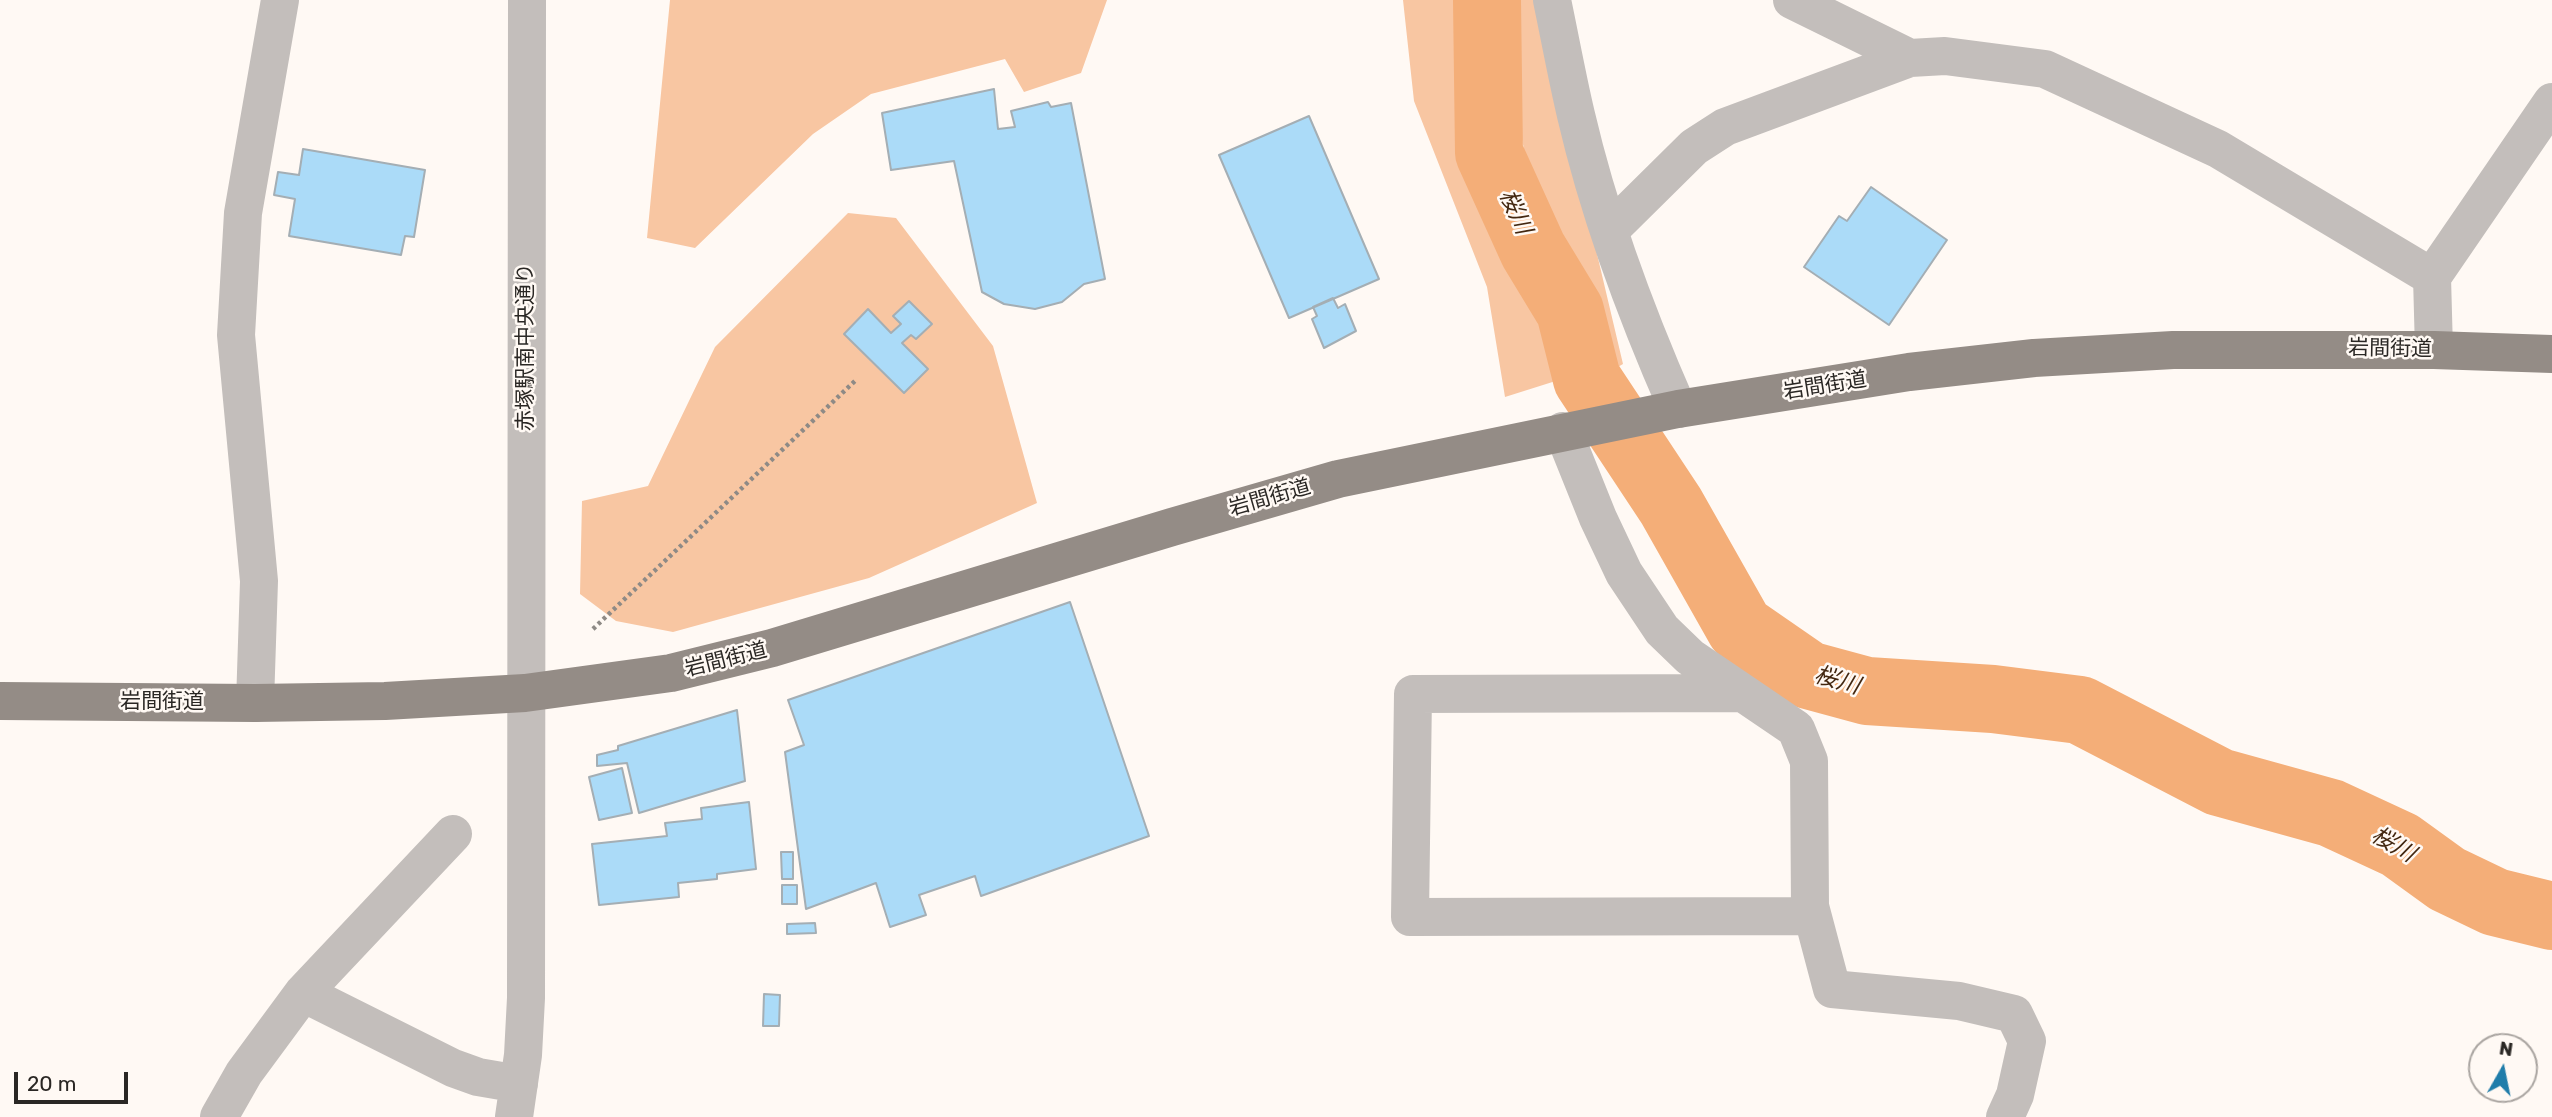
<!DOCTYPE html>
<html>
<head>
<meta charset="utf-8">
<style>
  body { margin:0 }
  #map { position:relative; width:2552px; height:1117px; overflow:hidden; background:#fff9f4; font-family:Rubik,sans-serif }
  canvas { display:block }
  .north { position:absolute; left:2468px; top:1033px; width:70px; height:70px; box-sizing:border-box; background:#fff9f4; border:2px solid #aaa5a1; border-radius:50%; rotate:9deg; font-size:19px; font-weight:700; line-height:28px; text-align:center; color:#2a2724 }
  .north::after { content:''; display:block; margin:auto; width:24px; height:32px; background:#207daa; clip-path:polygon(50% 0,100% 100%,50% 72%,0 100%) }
  .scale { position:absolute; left:14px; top:1072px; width:114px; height:32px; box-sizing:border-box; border:4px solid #2a2724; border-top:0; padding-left:9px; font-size:21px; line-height:24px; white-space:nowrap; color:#2a2724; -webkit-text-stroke:5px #fff9f4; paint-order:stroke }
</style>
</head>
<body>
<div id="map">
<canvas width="2552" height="1117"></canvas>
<div class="north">N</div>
<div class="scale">20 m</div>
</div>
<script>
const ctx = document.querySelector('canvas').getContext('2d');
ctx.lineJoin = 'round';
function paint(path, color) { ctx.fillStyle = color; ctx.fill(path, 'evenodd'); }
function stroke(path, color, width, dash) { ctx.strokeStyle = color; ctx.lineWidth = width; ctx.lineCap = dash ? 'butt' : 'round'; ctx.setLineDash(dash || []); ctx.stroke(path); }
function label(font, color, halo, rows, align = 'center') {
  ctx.font = font + ' Rubik,"Noto Sans JP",sans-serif'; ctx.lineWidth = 5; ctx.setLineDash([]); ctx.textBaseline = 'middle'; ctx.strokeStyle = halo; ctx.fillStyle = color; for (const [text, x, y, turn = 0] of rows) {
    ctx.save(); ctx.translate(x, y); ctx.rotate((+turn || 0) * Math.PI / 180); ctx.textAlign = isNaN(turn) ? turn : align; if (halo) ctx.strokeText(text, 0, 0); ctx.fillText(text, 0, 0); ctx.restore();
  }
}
paint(new Path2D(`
  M670,0H1107L1081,73L1024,92L1005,59L871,94L813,134L695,248L647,238Z
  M1403,0H1464L1463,80L1466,144L1510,270L1546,320L1562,379L1505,397L1487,287L1414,101Z
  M1510,0H1537L1623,364L1611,371L1566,257L1547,228L1534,201L1520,129Z
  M848,213L896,218L993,346L1037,503L869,578L673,632L616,621L580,594L582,501L648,486L715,347Z`), '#f8c6a2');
stroke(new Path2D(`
  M1487,0L1489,153L1533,250L1570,311L1587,379L1671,506L1740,628L1808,675L1867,691L1993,699L2080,710L2219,782L2331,813L2400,845L2447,879L2495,902L2552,916`), '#f4ae78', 68);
const building = new Path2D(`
  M994,89L998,129L1015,127L1011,111L1048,102L1051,107L1071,103L1105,279L1084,284L1062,302L1035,309L1004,304L982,292L954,161L891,170L882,113Z
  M1309,116L1379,279L1289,318L1219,155Z
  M303,149L425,170L414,237L405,236L401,255L289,236L295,199L274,195L278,172L299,175Z
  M1871,187L1947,240L1889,325L1804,267L1839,216L1847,221Z
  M1333,298L1338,308L1345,304L1356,331L1324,348L1312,319L1317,316L1313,307Z
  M909,301L932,324L916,339L911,335L902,343L928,369L904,393L844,334L868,309L891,333L901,324L893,316Z
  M1070,602L1149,836L981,896L975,876L919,895L926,915L890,927L876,883L806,909L785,752L804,745L788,700Z
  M737,710L745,781L639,813L627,763L597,766V755L618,750V746Z
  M622,768L632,813L599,820L589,777Z
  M749,802L756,869L717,874V879L678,883L679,897L599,905L592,844L667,836L665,823L702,819L701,808Z
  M781,852H793V879H782Z
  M782,885H797V904H782Z
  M815,923L816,933L787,934V924Z
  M764,994L780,995L779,1026H763Z`);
paint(building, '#abdbf8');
stroke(building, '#a4aeb4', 2);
stroke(new Path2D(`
  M593,629L857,379`), '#8e8a86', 4.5, [3.5, 3.5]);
stroke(new Path2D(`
  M1552,0C1560,38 1567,77 1576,115C1599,214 1637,316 1678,409
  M1792,0L1910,58L1945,56L2045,69L2218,149L2432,277L2434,350
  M1609,231L1694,147L1725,127L1910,58
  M2432,277L2552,102
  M1563,431L1598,518L1624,573L1662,630L1690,657L1796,729L1809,761L1810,906L1832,989L1959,1001L2014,1014L2027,1041L2015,1095L2005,1117
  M1743,693L1413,694L1410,917L1812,916
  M255,703L259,581L236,335L243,213L280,0
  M303,993L453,1068L478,1077L519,1084
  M219,1117L244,1073L303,993L453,834
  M514,1117L523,1055L526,998L527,0`), '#c3bebb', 38);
stroke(new Path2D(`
  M0,701L255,703L385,701L525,693L671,673L772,648L1172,527L1338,479L1678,409L1909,372L2034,358L2173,350H2434L2552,354`), '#948c86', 38);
label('21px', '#2a2724', '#fff9f4', [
  ["赤塚駅南中央通り",526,347,-90],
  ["岩間街道",2390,349,1],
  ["岩間街道",1825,386,-9],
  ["岩間街道",1270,498,-16],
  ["岩間街道",726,660,-14],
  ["岩間街道",162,702]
]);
label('italic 23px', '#432710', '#fff9f4', [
  ["桜川",1515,212,66],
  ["桜川",1837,681,16],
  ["桜川",2393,845,30]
]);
</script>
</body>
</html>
